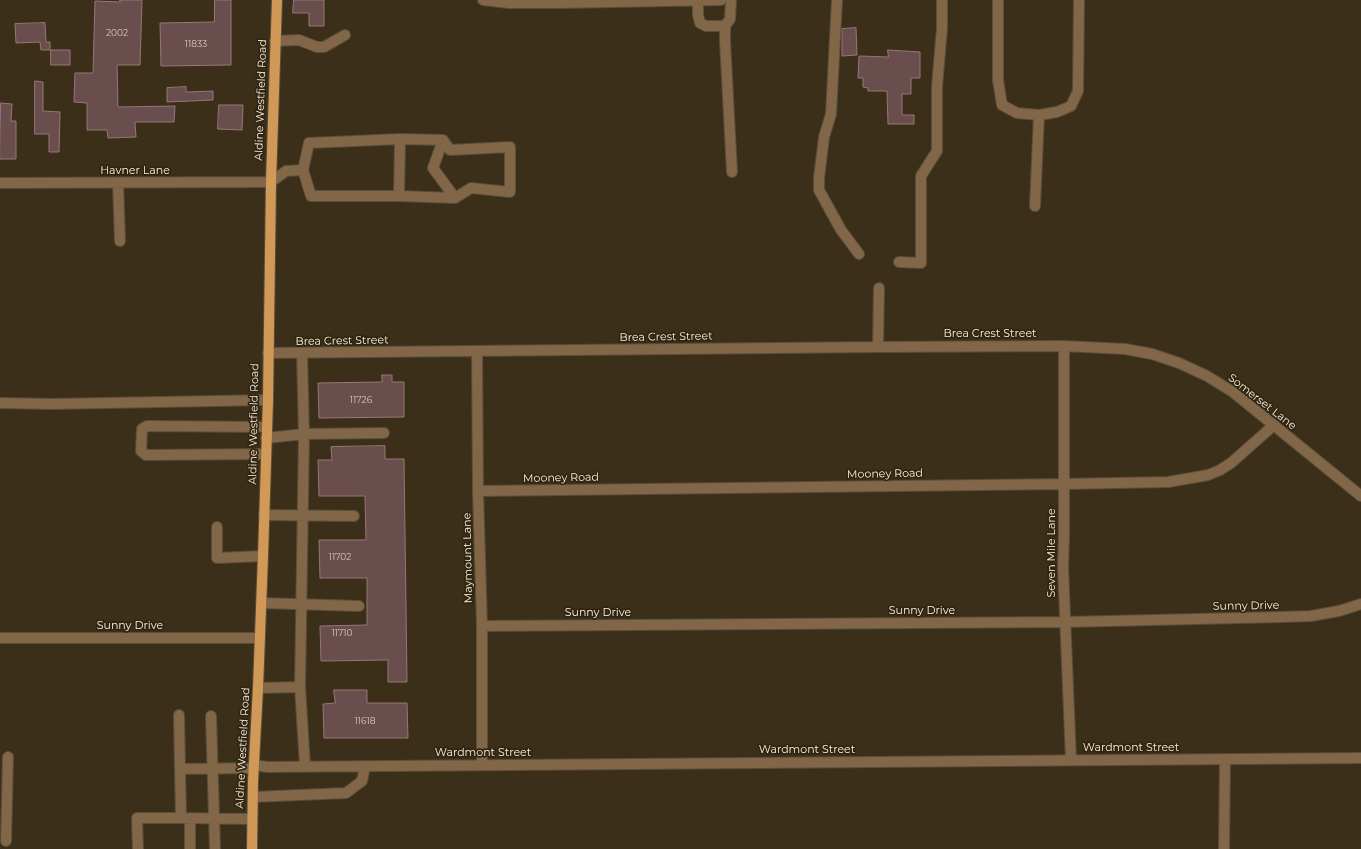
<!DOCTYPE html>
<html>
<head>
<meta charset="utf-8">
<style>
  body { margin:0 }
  canvas { display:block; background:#3c2f1a }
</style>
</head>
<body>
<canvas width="1361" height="849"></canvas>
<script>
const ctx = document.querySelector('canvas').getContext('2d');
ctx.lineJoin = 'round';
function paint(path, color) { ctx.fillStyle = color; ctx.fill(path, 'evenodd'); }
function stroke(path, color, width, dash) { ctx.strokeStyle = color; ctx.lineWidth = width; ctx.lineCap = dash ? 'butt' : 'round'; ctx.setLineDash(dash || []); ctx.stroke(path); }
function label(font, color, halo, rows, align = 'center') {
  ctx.font = font + ' Montserrat,sans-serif'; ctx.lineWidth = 3.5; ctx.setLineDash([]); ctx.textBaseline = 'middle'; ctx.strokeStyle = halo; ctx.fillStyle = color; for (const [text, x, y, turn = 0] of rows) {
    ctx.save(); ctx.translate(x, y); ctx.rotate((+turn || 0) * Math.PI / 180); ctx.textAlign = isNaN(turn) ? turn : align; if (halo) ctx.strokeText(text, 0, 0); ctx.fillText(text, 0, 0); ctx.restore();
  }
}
const building = new Path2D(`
  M120,0H142L140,65H117L118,107L175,106L174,122H135L136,137L108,138L107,130H87V103L74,102L75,73H93L95,1L120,2Z
  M215,0H231V65L161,66L160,23L214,22Z
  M294,0H324V26H309V13H293Z
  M45,23L46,42H50V50H41L40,42L16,43L15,24Z
  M856,28L857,55L842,56V29Z
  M51,50H70V65H51Z
  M888,50L920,52V78H911V94H902V115H914V124H888L887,91H868V88L863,87V78H858L859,56L888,57Z
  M35,81L43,82V111L60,112L59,152H49V134H35Z
  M186,87V92L213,91V100L167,102V88Z
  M1,103L12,104L11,121H16V159H0Z
  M219,105H243L242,130L218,129Z
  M382,375H392V382H404V417L319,418L318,383L382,382Z
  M385,446V459H404L407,682H388V660L321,661L320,626L367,625V578H320L319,540H366L365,496H319L318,460H332L331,447Z
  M334,690H367V703H407L408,738H324L323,704L335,703Z`);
paint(building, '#6a4e4d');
stroke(building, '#967776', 1);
const minor = new Path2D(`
  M483,0L509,3H558L721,0
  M731,0L730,19L725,26V41L732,172
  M837,0L831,114L824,137L819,178V190L841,230L859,254
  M998,0V80L1002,105L1017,113L1039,115
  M698,1V15L700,23L706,26H725
  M275,41L299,40L317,47H324L345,35
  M400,139L443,140L450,150L510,147V192L471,188L455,198L399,196H311L303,170L309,143Z
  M443,140L433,168L455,198
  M0,183L271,182L286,171L303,170
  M118,183L120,241
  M399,196L400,139
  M1035,206L1039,115L1057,112L1071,106L1078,91L1079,0
  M899,262L921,263V176L937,151V87L942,28V0
  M1064,346V537L1063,567L1071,760
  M878,347L879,288
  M477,351L478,491L482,626V765
  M268,353L878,347L1064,346L1125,349L1152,354L1179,363L1207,376L1233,392L1361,496
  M302,353L304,434L300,687L305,766
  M0,403L52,404L268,400
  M266,438L304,434L384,433
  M266,454L146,455L141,451L142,429L147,426L267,427
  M478,491L1064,484L1168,482L1208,475L1220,470L1231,463L1274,425
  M264,515L354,516
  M217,527V558L263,556
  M262,603L359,606
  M482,626L1066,622L1282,617L1311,616L1339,611L1361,604
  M0,638H260
  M258,688L300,687
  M179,715L180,769
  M211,716L215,849
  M253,765L268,767L1361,758
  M253,797L346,793L362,781L365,766
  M190,818V849
  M252,819L181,818L180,769L253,768
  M6,841L8,757
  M138,849L137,818H181
  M1224,849L1225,759`);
const major = new Path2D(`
  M252,849L253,781L258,688L263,556L268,400L271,182L277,0`);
stroke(minor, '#5a4e3a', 12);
stroke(major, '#5a4e3a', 12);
stroke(minor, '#816648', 10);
stroke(major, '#d19957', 10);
label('9px', '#d4c8be', null, [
  ["2002",117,33],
  ["11833",196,44],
  ["11726",361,400],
  ["11702",340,557],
  ["11710",342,633],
  ["11618",365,721]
]);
label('11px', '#f8f0e3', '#312510', [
  ["Aldine Westfield Road",261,100,-88],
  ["Havner Lane",135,171],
  ["Brea Crest Street",990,334],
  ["Brea Crest Street",666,337,-1],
  ["Brea Crest Street",342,341,-1],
  ["Somerset Lane",1262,402,38],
  ["Aldine Westfield Road",254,424,-89],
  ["Mooney Road",885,474,-1],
  ["Mooney Road",561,478,-1],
  ["Seven Mile Lane",1052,553,-90],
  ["Maymount Lane",468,558,-91],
  ["Sunny Drive",1246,606,-1],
  ["Sunny Drive",922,611],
  ["Sunny Drive",598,613],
  ["Sunny Drive",130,626],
  ["Aldine Westfield Road",243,748,-87],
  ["Wardmont Street",1131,748],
  ["Wardmont Street",807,750],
  ["Wardmont Street",483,753]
]);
</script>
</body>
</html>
